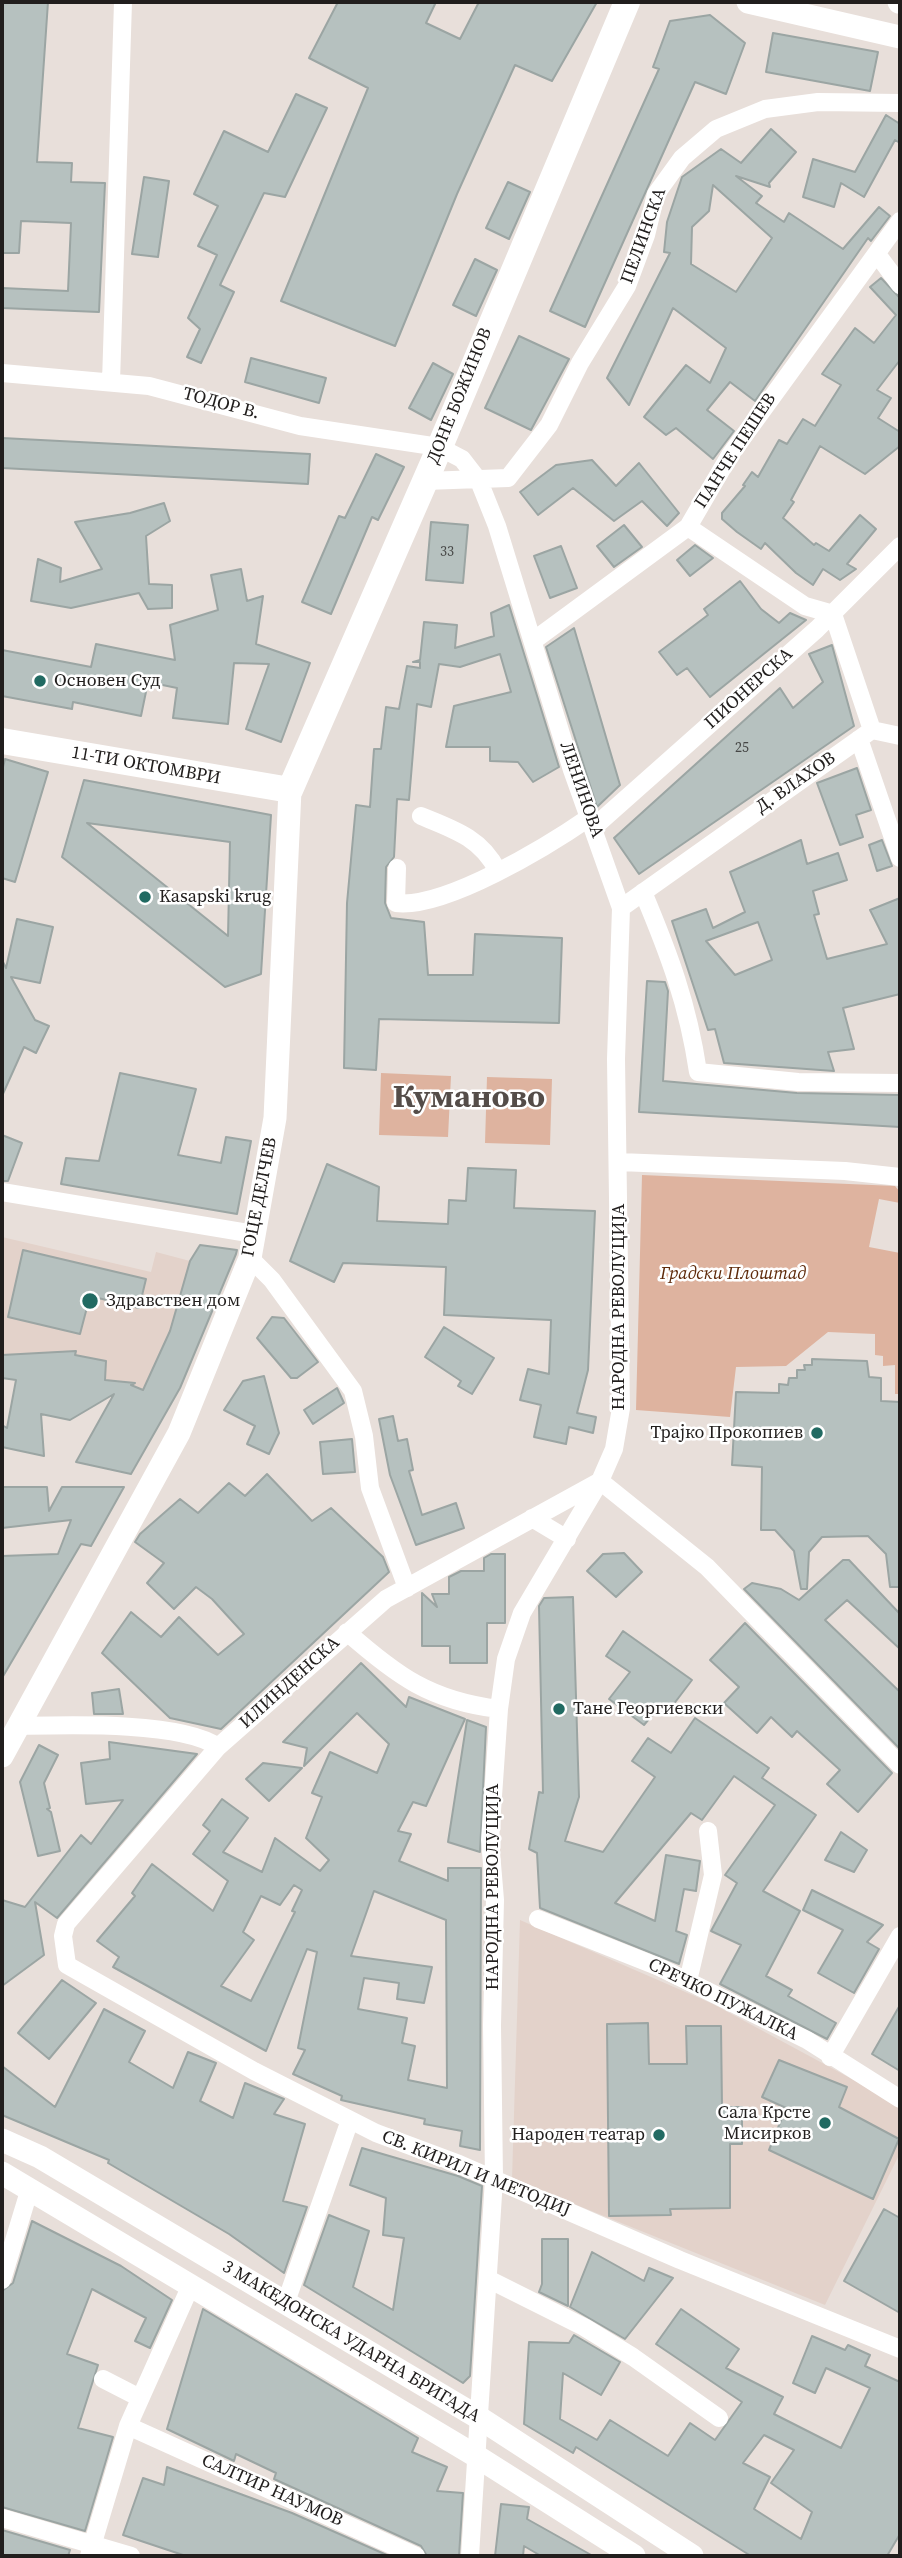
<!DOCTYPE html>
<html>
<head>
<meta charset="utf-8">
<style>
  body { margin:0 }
  #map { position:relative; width:902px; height:2558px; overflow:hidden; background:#e8dfda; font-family:"Source Serif 4",serif }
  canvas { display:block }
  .frame { position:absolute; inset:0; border:4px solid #211e1d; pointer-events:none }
</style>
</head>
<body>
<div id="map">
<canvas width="902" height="2558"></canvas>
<div class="frame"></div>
</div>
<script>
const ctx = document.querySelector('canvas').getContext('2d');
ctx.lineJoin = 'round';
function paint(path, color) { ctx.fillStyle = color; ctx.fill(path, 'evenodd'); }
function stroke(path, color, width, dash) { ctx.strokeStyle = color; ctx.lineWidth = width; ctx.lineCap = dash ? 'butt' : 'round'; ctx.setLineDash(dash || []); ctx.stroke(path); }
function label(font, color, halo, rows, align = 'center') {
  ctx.font = font + ' "Source Serif 4",serif'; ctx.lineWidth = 5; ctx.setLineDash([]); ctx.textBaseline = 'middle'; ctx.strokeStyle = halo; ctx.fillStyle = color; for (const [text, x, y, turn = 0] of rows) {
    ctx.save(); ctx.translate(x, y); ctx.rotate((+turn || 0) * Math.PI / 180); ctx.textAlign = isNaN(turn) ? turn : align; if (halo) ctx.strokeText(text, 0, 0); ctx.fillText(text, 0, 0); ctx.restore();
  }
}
paint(new Path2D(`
  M2,1237L151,1272L156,1252L190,1261L170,1331L150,1376L179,1390L171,1403L124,1381L105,1380L106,1361L51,1352L4,1355Z
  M520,1920L713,2004L900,2105V2153L825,2305L512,2179Z`), '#e3d2ca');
paint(new Path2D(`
  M381,1073L451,1076L448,1137L379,1135Z
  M487,1077L552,1079L550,1145L485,1143Z
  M642,1175L895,1186L900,1192V1203L879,1199L869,1247L900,1253V1394H895V1365L883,1366V1356L875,1355V1334L828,1332L786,1366L736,1367L730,1417L636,1410Z`), '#deb39f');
const building = new Path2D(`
  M2,2H48L37,162L72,163L71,182L105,183L99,312L2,308V288L68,291L71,223L21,221L19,253H2Z
  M338,2H436L426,23L460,39L479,2H597L552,81L515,65L457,194L395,346L281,301L368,88L309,58Z
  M710,15L745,43L726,94L695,82L585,327L550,311L659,69L653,67L670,21Z
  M773,33L878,52L870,91L766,72Z
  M296,94L327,108L285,197L264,193L220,285L234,292L201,363L187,357L200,329L188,318L217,255L198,246L218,206L194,194L224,131L268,152Z
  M886,115L900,124V143L895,140L864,197L841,183L834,207L803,197L813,159L855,172Z
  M771,129L796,152L769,183L770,187L736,176L762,196L756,203L784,222L789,213L843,249L879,207L890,216L871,241L868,238L755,401L730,382L707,410L734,431L713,459L676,428L666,435L644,417L686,365L710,383L726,348L673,308L629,405L607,378L670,253L664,252L667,222L682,177L721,149L741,163ZM713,185L772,238L736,292L691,264L692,227L709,211Z
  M144,177L169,181L158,257L132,254Z
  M508,182L530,192L509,239L486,228Z
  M475,259L497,270L476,316L453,305Z
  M881,278L900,298V360L877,390L891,398L878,418L900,432V446L865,474L820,446L791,500L794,502L783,518L814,545L816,543L829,551L860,515L876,529L847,564L856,569L840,580L823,569L813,585L796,573L765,543L761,549L737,532L722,519V513L745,486L743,485L752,472L758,477L779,440L787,444L803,419L815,426L841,385L822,374L855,328L874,343L896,315L870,287Z
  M519,336L569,359L531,430L485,408Z
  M251,358L326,378L319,403L245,382Z
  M433,363L453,374L431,420L409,408Z
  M2,438L310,454L308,484L2,468Z
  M376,454L404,467L378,520L372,517L331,614L302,602L339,516L345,518Z
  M592,460L616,486L639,463L679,513L667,526L642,501L614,521L573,488L538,515L520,492L556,465Z
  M164,503L170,521L146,536L149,584L172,585V608L148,609L139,593L71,608L31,601L38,559L61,568L60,582L102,569L75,522L130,513Z
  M431,522L468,525L463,583L426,580Z
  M624,525L642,547L614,567L597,546Z
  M695,545L713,558L690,576L677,560Z
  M561,546L577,588L550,598L534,556Z
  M241,569L247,601L263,596L256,644L310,663L281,742L246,729L269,664L234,663L228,724L173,718L177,688L148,682L141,716L73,702L72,709L2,696V650L91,667L96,644L175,660L170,625L218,610L211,575Z
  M740,581L761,609L779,623L790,613L806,620L710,697L687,668L677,675L659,652L708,615L704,609Z
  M509,605L559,767L533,782L518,762L490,761V747H446L454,706L511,692L500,654L460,667L439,664L431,707L417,704L409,800L397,799L394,857L386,867L385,903L391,918L424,922L428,975H473L475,934L562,938L559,1023L379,1019L376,1070L344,1068L347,903L356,805L370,807L374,749H381L386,707L399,709L407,666L420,668V662H413L420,660L424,622L457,625L455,648L494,636L491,613Z
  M574,628L620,785L597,807L546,647Z
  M832,645L854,726L639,874L614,838L780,688L793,708L823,682L809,654Z
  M5,759L48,772L15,882L2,878V771Z
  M857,768L871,810L856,815L863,837L840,845L817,783Z
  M84,780L271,815L261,974L225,987L62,857ZM87,823L230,842L228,936Z
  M801,840L807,864L838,853L847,880L813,891L819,914L814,915L827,959L887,944L870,910L900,898V994L843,1008L854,1049L828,1052L834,1071L724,1063L715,1029L708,1030L672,921L706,909L713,928L745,912L730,872ZM758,922L772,960L735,975L706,941Z
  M882,840L892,866L877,871L869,845Z
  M17,919L53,927L40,983L11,977L35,1020L49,1026L36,1053L24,1047L2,1096V960L6,968Z
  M647,981L665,982L668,991L663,1081L797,1093L900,1095V1127L639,1112Z
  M120,1073L196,1089L178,1155L221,1163L226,1137L251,1141L237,1214L61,1184L66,1158L99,1161Z
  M2,1135L22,1143L8,1181H2Z
  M327,1164L379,1187L377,1221L448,1224L449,1200L466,1201L468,1168L516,1170L514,1208L595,1211L588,1370L577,1413L596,1417L593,1433L569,1427L566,1444L534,1437L541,1405L520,1400L528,1369L549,1374L551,1320L444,1315L446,1267L343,1263L334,1282L290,1261Z
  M200,1245L237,1250L236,1254L180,1388L131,1474L76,1462L114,1394L70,1420L41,1414L44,1456L2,1447V1425L7,1428L16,1380L2,1378V1355L76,1351L75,1355L106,1361L105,1380L135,1383L131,1385L143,1390L170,1331L190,1261Z
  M23,1250L146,1279L139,1308L90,1296L80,1334L8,1317Z
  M272,1317L284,1318L318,1362L297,1378H291L257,1338Z
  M444,1327L494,1358L472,1394L458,1386L461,1381L425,1357Z
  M812,1359L867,1361L869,1377L881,1378V1401L900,1402V1587H890L886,1554L868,1536L822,1537L809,1552L807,1589H801L794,1551L775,1530H761L762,1467L732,1465L736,1392L779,1393V1384L788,1385L789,1378H797V1370H805L804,1365H812Z
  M264,1376L279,1433L269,1454L247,1444L255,1426L224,1410L243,1381Z
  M337,1388L344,1403L313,1424L304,1410Z
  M393,1416L398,1441L407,1439L413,1470L409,1471L422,1515L456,1503L464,1528L416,1545L390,1475L379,1419Z
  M352,1439L355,1472L323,1474L320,1442Z
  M267,1474L312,1521L331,1508L383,1557L389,1572L221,1729L170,1718L102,1653L131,1612L161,1637L179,1617L218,1655L244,1634L212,1599L196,1587L174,1609L147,1583L164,1563L135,1542L140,1534L180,1499L198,1513L229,1483L245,1496Z
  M2,1487H47L49,1511L62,1487H124L91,1546L81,1544L2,1678V1556L58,1554L71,1520L2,1528Z
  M624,1553L642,1572L616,1597L587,1571L603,1554Z
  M491,1554H505V1623H487V1663H450V1646H422V1593L437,1607L432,1594H449V1577L461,1571H484V1558Z
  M843,1560H849L900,1614V1649L847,1600L825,1620L900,1692V1749L744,1589L752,1583L781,1589L799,1600Z
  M573,1597L579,1797L565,1841L603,1852L655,1777L632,1761L648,1738L671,1753L695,1718L769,1768L762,1778L816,1815L763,1891L800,1911L766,1976L792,1990L788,1996L836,2023L827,2039L720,1984L741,1945L711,1931L737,1883L725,1875L775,1805L734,1776L702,1820L691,1813L615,1903L655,1921L666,1855L700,1861L696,1891L684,1889L676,1931L687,1935L679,1964L540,1908L537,1853L529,1849L539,1792L543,1793L539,1606L544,1598Z
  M745,1623L892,1773L858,1812L827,1784L840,1770L797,1731L792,1737L771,1717L757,1733L724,1703L739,1687L710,1660Z
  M623,1631L692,1680L670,1709L662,1703L644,1725L609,1699L630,1672L606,1656Z
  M361,1663L406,1707L409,1697L465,1719L426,1806L413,1802L398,1831L411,1834L399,1861L448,1881V1868H481L480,2150L460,2146L462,2131L424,2124L425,2119L341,2100L342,2096L293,2074L305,2050L298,2048L317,1952L307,1949L266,2051L113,1967L119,1957L97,1941L135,1896L132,1893L152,1864L213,1911L228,1881L193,1854L210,1831L203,1825L222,1799L248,1818L223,1852L262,1872L275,1838L320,1871L329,1860L306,1838L322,1797L312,1793L330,1752L377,1773L389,1744L357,1713L304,1766L307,1748L283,1742ZM294,1885L302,1890L292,1911L295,1912L251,2001L221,1986L254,1940L243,1932L261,1896L280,1905ZM374,1891L446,1920L447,2088L408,2080L415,2046L402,2043L407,2018L358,2009L364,1978L399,1983L397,1999L424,2003L432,1967L351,1956Z
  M119,1689L123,1714H94L92,1693Z
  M467,1720L486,1727L480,1852L448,1842Z
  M109,1742L197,1754L57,1918L35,1902L44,1955L2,1986V1900L25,1907L81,1835L91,1844L123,1800L86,1804L81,1763L110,1759Z
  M39,1745L58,1755L44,1783L50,1808L47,1809L51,1812L60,1851L38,1856L20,1782Z
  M263,1763L302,1768L269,1801L246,1779Z
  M841,1832L867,1850L854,1872L825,1860Z
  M812,1890L883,1925L867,1942L879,1949L854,1993L818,1973L843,1930L803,1910Z
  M62,1980L96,2003L49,2059L18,2033Z
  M900,2005V2071L872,2054Z
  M104,2009L145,2031L129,2062L173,2088L188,2052L216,2063L200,2101L233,2118L245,2083L284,2099L274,2114L305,2124L283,2201L307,2207L284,2273L229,2234L108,2163L109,2160L2,2115V2066L55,2107Z
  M648,2023L649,2064H687L686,2026H721L722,2107H742V2144H730V2208L670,2209L671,2215L609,2216L607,2024Z
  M779,2060L847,2087L839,2107L899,2139L873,2199L769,2150L786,2108L762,2097Z
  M362,2148L458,2176L482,2186L470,2376L463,2383L304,2285L329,2215L369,2231L353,2287L393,2310L404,2238L383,2235L386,2198L350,2185Z
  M884,2209L900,2218V2313L844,2281Z
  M32,2221L121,2266L172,2300L150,2348L135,2341L146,2318L92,2289L67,2354L98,2365L78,2428L113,2437L85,2531L2,2507V2291L13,2283Z
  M542,2239H568V2306L539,2292L542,2284Z
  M592,2252L644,2281L649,2268L673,2278L625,2339L570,2307Z
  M203,2309L418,2438L412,2452L447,2467L437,2491L463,2493L459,2556H427L421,2546L274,2479L276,2473L236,2454L234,2461L167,2429Z
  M681,2309L739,2349L726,2368L783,2397L774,2414L841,2448L870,2388L826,2368L815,2393L793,2383L812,2336L845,2350L848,2345L870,2355L865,2366L900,2382V2534L887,2556H751L576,2447L573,2453L524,2424L529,2342L569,2343L574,2335L620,2362L601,2395L563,2373L560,2419L597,2440L610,2420L668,2456L690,2423L715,2440L742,2402L656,2344ZM764,2435L794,2450L771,2483L812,2512L801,2539L754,2509L770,2477L743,2463Z
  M167,2467L292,2513L389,2556H186L123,2535L143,2478L164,2485Z
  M501,2504L529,2507L527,2519L593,2556H541L524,2546L523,2556H495Z
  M2,2530L70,2550L68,2556H2Z`);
paint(building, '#b6c1bf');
stroke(building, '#9ba5a3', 2);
stroke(new Path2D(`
  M877,254L900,285
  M2,373L149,386L300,426L439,447L462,459L479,481L497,526L572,770L621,908L616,1059L621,1408L614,1449L600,1481L522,1613L506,1659L499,1709L490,1840L495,1900L492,2025L494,2179L470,2556
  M111,382L123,2
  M425,481L508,478L549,425L580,363L627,286L646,235L656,194L682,158L716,129L765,109L818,102L900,103
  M688,527L805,606L833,614
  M533,641L688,527L730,455L900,221
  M872,730L900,736
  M859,739L900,858
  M421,816C453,829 481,838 497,870
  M594,827L817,629L900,546
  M397,868L396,903C445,909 548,846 590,817
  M643,892C669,954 688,1004 698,1072L798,1082L900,1083
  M621,908L872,730L833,614
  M619,1162L845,1171L900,1177
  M2,1192L254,1234
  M250,1258L272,1280L353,1391L364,1436L370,1488L407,1588
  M600,1481L707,1567L900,1765
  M597,1483L386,1599L218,1747L66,1924L63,1936L67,1965L254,2071L376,2133L459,2164L680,2260L900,2349
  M532,1518L567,1539
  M347,1632C397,1676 431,1701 499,1709
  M20,1726C66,1725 182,1721 218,1747
  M538,1919L659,1967L807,2040L900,2099
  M688,1981L713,1875L708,1831
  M830,2057L900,1936
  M488,2279L584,2327L633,2357L719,2418
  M2,2280L30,2188
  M286,2302L350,2120
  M103,2379L140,2398
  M128,2426L416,2556
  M2,2518L131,2556
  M89,2556L128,2426L191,2285`), '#fff', 18);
stroke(new Path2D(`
  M748,2L900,37
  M899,2H900
  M2,1756L179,1433L250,1258L275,1118L290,790
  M2,2140L40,2157L481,2419L692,2556
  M2,2173L476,2456L634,2556`), '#fff', 23);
stroke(new Path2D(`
  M2,741L290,790L433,463L627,2`), '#fff', 26);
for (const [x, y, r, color] of [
  [40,681,7,"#216a62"],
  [145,897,7,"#216a62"],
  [90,1301,9,"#216a62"],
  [817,1433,7,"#216a62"],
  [559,1709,7,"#216a62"],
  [825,2123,7,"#216a62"],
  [659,2135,7,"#216a62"]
]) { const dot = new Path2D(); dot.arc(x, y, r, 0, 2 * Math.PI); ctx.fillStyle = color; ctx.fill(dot); stroke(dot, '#fff', 2.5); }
label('14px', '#464746', null, [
  ["33",447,552],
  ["25",742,748]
]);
label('18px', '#211e1d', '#fff', [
  ["ПЕЛИНСКА",644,236,-70],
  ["ДОНЕ БОЖИНОВ",460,396,-68],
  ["ТОДОР В.",221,404,15],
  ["ПАНЧЕ ПЕШЕВ",736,451,-57],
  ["ПИОНЕРСКА",749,689,-42],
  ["11-ТИ ОКТОМВРИ",146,766,10],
  ["Д. ВЛАХОВ",796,783,-35],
  ["ЛЕНИНОВА",581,790,71],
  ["ГОЦЕ ДЕЛЧЕВ",260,1197,-79],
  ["НАРОДНА РЕВОЛУЦИЈА",619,1307,-90],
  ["ИЛИНДЕНСКА",290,1683,-42],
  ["НАРОДНА РЕВОЛУЦИЈА",493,1887,-90],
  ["СРЕЧКО ПУЖАЛКА",723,2000,26],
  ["СВ. КИРИЛ И МЕТОДИЈ",476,2174,22],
  ["3 МАКЕДОНСКА УДАРНА БРИГАДА",351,2342,31],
  ["САЛТИР НАУМОВ",272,2491,24]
]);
label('18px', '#211e1d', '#fff', [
  ["Основен Суд",54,681],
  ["Kasapski krug",159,897],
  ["Здравствен дом",106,1301],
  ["Трајко Прокопиев",803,1433,"right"],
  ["Тане Георгиевски",573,1709],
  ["Сала Крсте",811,2113,"right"],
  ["Мисирков",811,2134,"right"],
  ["Народен театар",645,2135,"right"]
], 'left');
label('italic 18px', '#5e2909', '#fff', [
  ["Градски Плоштад",733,1274]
]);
label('bold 32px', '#544c48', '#fff', [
  ["Куманово",469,1099]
]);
</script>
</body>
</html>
